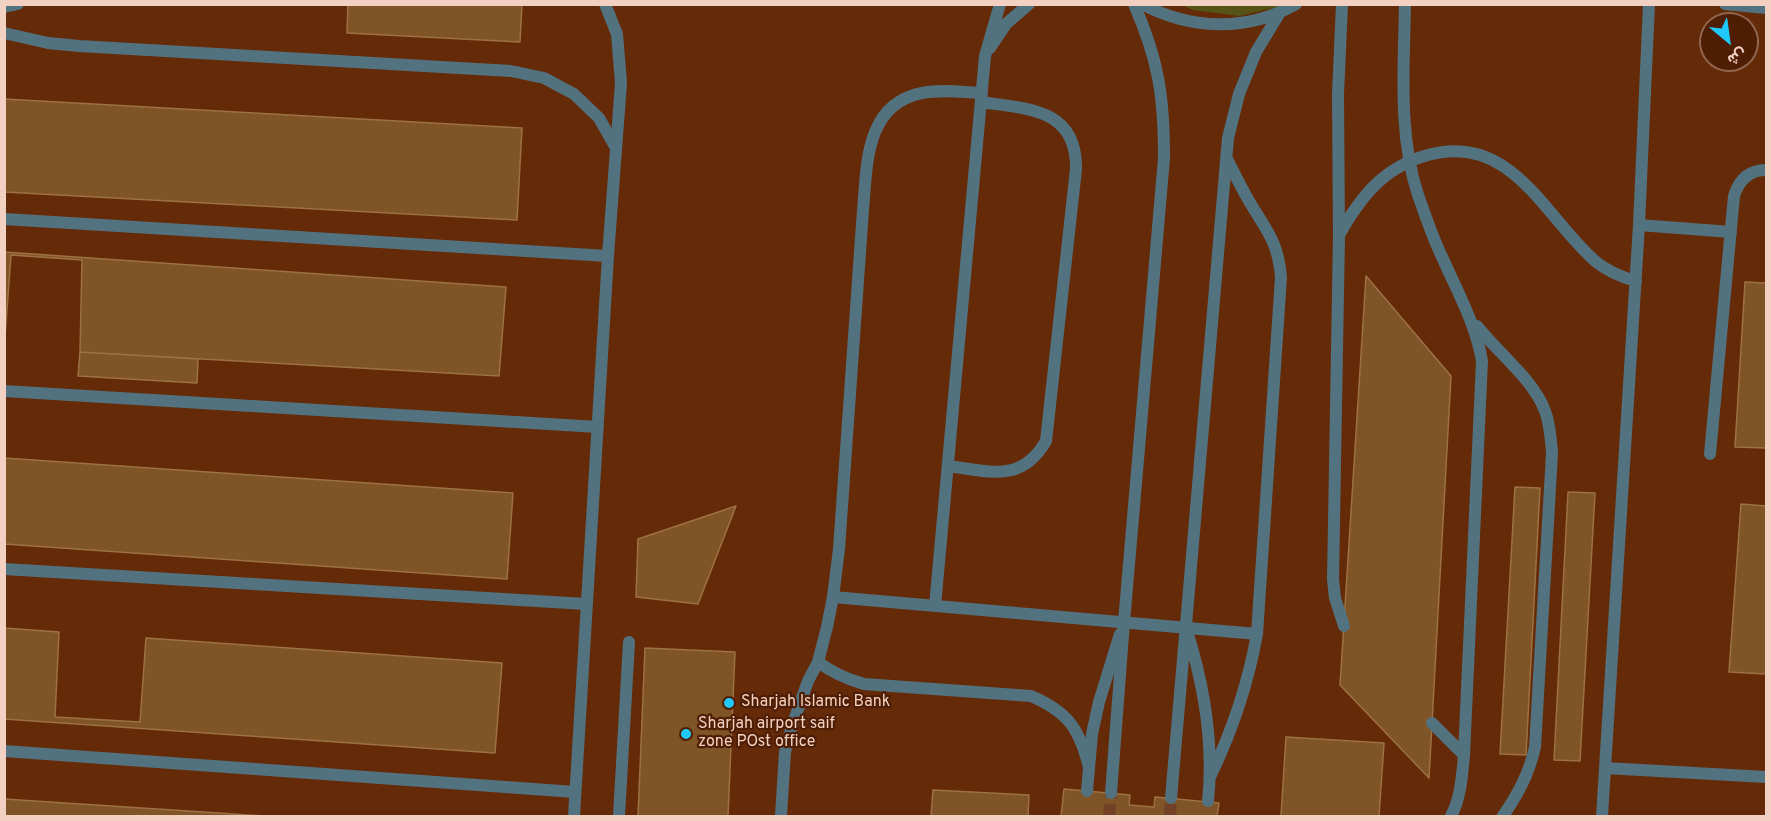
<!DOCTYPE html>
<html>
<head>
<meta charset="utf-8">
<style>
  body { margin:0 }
  #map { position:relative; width:1771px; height:821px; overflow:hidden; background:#5b280c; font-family:Overpass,Vazirmatn,sans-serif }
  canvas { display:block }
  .frame { position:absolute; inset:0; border:6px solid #f2d1c3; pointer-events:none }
  .north { position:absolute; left:1699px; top:12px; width:60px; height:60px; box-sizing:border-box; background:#4f1d01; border:2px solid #90654f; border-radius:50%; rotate:151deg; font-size:16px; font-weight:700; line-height:24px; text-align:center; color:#f2d1c3 }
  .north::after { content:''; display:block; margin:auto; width:21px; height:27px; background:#20c9fd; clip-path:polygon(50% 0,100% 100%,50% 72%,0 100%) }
</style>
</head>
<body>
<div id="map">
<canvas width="1771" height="821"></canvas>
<div class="frame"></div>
<div class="north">ش</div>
</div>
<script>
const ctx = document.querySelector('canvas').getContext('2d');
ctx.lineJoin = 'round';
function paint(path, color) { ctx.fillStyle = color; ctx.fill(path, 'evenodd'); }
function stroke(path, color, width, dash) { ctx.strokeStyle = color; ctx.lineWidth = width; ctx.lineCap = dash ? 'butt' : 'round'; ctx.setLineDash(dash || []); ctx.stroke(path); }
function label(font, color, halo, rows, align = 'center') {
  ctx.font = font + ' Overpass,sans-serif'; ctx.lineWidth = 4.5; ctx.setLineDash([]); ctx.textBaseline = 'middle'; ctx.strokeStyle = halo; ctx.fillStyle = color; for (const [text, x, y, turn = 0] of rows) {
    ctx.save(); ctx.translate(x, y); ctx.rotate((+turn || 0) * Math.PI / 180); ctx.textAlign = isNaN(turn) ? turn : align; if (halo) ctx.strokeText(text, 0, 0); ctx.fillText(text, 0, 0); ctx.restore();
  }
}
paint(new Path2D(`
  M5,5H1766V816H5ZM1711,24H1747V60H1711Z`), '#652b09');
paint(new Path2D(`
  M1182,5H1286L1239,16L1193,10Z`), '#565317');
const building = new Path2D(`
  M348,4H522L520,42L347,33Z
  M4,99L522,128L517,220L4,192Z
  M4,252L506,287L499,376L80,352L82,260L11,255L4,350Z
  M1366,276L1451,376L1429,778L1340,685Z
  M1745,282L1766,283V448L1735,447Z
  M80,352L198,359L197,383L78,376Z
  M4,458L513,493L507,579L4,544Z
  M1515,487L1540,488L1526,755L1500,754Z
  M1568,492L1595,493L1580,761L1554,760Z
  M1741,504L1766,506V674L1729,672Z
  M736,506L698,604L636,597L638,539Z
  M4,628L59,632L55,717L140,722L146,638L502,663L495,753L4,719Z
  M645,648L735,652L728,816H638Z
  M1286,737L1384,743L1379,816H1281Z
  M1064,789L1130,795L1129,805L1154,807L1155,797L1219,803L1217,816H1061Z
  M933,790L1029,795L1028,816H931Z
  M4,799L264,816H4Z`);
paint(building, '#7f5426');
stroke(building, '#9d7143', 1.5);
stroke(new Path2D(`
  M1109,816L1111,793
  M1170,816L1171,798`), '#724127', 12, [12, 6]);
stroke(new Path2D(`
  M1342,4L1338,94L1339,236L1333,579L1335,598L1344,626
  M1405,4C1404,68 1398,134 1418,195C1426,217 1433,239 1443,259C1458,293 1476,325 1482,361L1464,755C1462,776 1461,797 1451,816
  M1725,4L1766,8
  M4,7L18,4
  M4,33L48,43L79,46L511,71L544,78L574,94L599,118L616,148
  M990,48L1006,24L1029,4
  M4,219L608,256
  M1639,225L1731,232
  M1339,235C1361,196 1384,167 1428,155C1511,132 1544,216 1595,261C1607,271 1621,277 1636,281
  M1477,326C1498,353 1533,379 1545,411C1550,424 1551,439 1552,453L1535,747C1529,774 1518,794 1503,816
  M4,391L598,427
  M1710,454L1734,196C1739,180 1749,170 1766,170
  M948,466C989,471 1021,484 1046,441L1076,169C1077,108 1027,109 981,102
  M4,569L586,604
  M833,597L1257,634
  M935,606L985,56L1000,4
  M1186,628C1204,684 1214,743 1208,801
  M818,662C833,673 846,679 864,684L1031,696C1068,712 1079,728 1089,767
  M1432,723L1464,755
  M4,751L575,792
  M1605,768L1766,777
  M1211,775C1233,729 1248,684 1257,634L1281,277C1278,241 1266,230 1249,201C1241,187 1234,173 1227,159
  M1087,791L1092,734L1099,702L1120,634
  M574,816L608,256L621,83L617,34L605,4
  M619,816L629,642
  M781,816L785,752L792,726L808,681L818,662L827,627L833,597L839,549L863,210C867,165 865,104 922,93C941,89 962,92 982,93
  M1602,816L1639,225L1649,4`), '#53727f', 12);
stroke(new Path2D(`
  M1142,4C1191,30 1247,32 1296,4
  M1111,793L1124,622L1164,158C1164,97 1159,61 1134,4
  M1171,798L1228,138L1239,94L1256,52L1279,14`), '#53727f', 12);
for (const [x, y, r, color] of [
  [729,703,6,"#20c9fd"],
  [686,734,6,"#20c9fd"]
]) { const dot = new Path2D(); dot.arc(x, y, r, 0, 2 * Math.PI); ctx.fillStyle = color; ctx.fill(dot); stroke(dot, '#4f1d01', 2); }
label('16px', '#f2d1c3', '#4f1d01', [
  ["Sharjah Islamic Bank",741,703],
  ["Sharjah airport saif",698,725],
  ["zone POst office",698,743]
], 'left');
</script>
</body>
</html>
